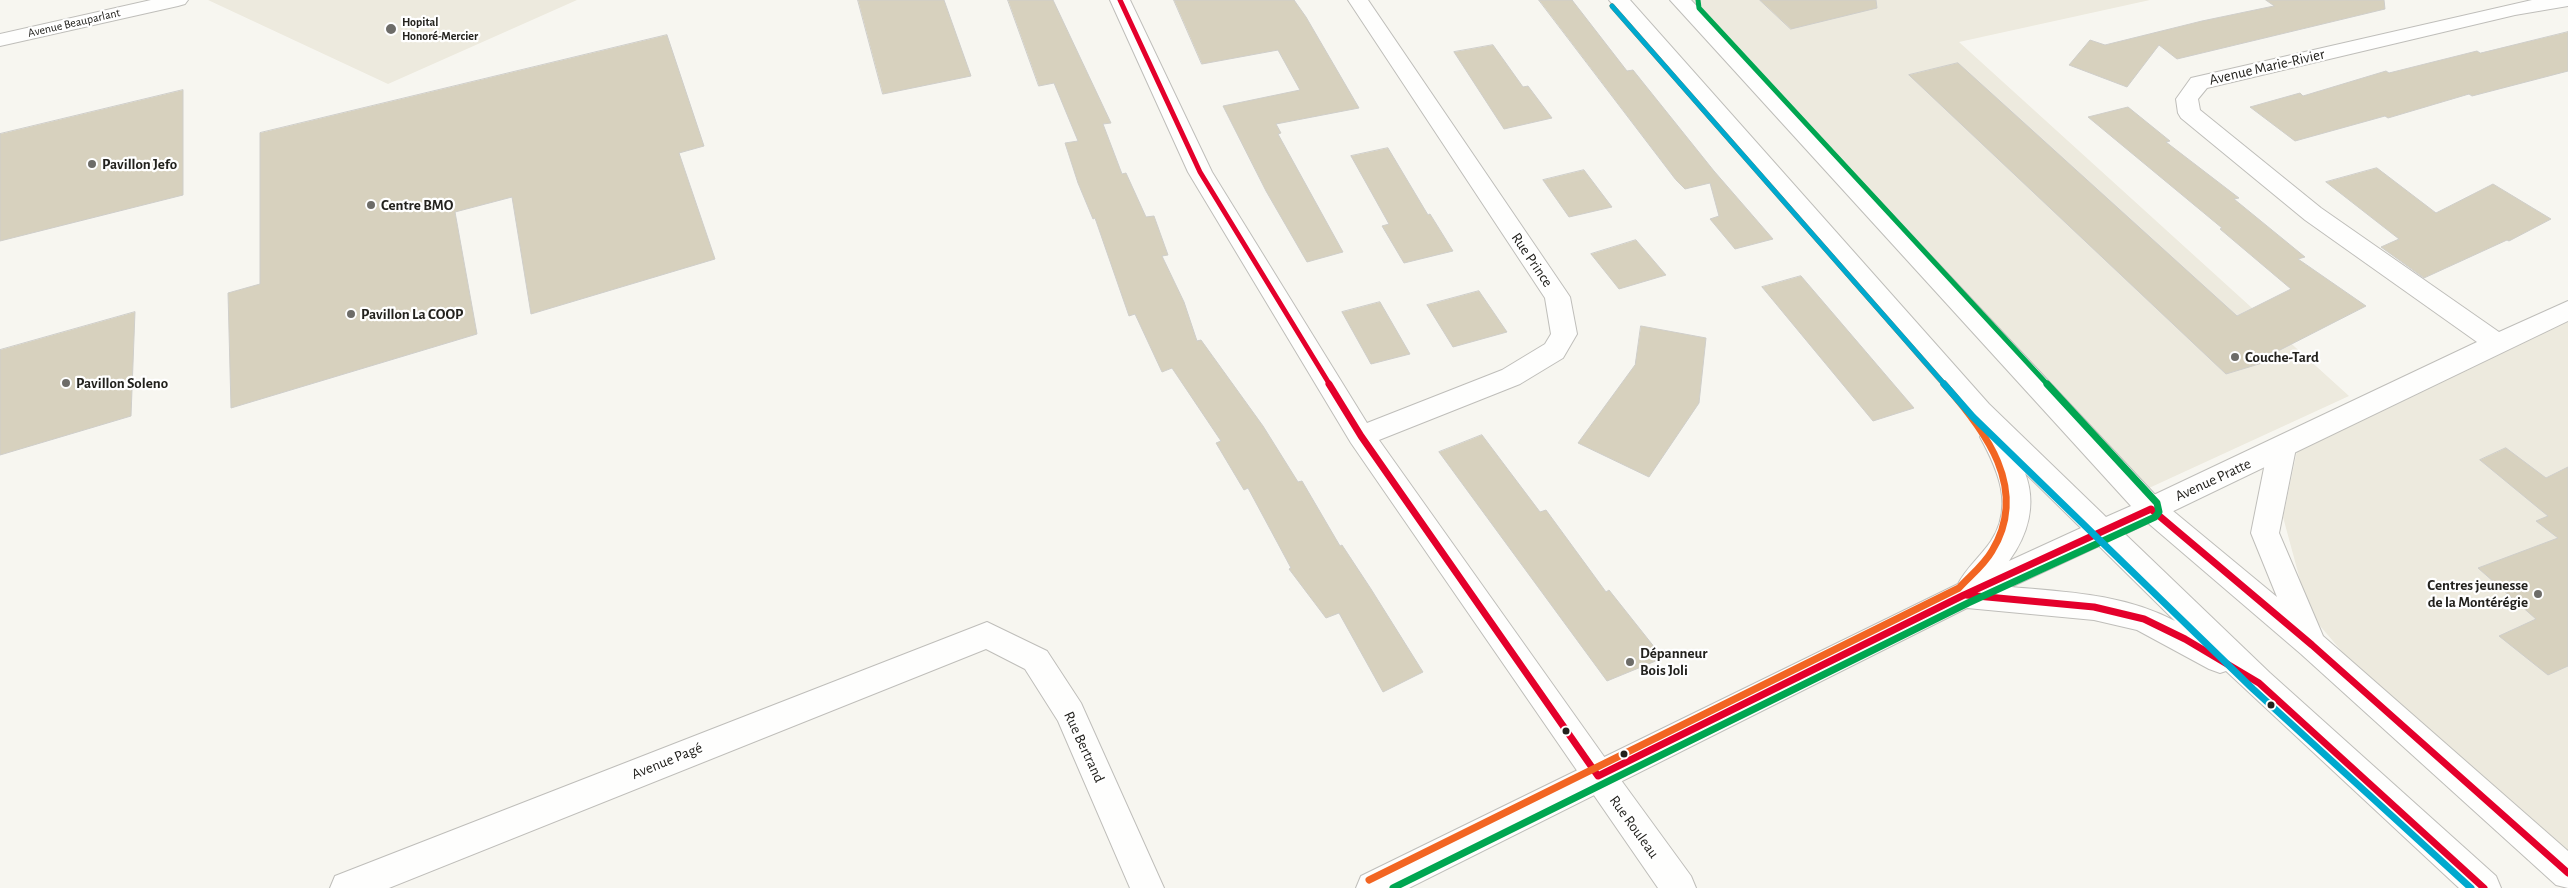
<!DOCTYPE html>
<html>
<head>
<meta charset="utf-8">
<style>
  body { margin:0 }
  canvas { display:block; background:#f7f6f0 }
</style>
</head>
<body>
<canvas width="2568" height="888"></canvas>
<script>
const ctx = document.querySelector('canvas').getContext('2d');
ctx.lineJoin = 'round';
function paint(path, color) { ctx.fillStyle = color; ctx.fill(path, 'evenodd'); }
function stroke(path, color, width, dash) { ctx.strokeStyle = color; ctx.lineWidth = width; ctx.lineCap = dash ? 'butt' : 'round'; ctx.setLineDash(dash || []); ctx.stroke(path); }
function label(font, color, halo, rows, align = 'center') {
  ctx.font = font + ' "Alegreya Sans",sans-serif'; ctx.lineWidth = 4.5; ctx.setLineDash([]); ctx.textBaseline = 'middle'; ctx.strokeStyle = halo; ctx.fillStyle = color; for (const [text, x, y, turn = 0] of rows) {
    ctx.save(); ctx.translate(x, y); ctx.rotate((+turn || 0) * Math.PI / 180); ctx.textAlign = isNaN(turn) ? turn : align; if (halo) ctx.strokeText(text, 0, 0); ctx.fillText(text, 0, 0); ctx.restore();
  }
}
paint(new Path2D(`
  M208,0H577L388,84Z
  M1692,0H2150L1959,42L2349,396L2149,488Z
  M2568,321V854L2350,661L2309,613L2283,517L2297,451Z`), '#edeade');
const building = new Path2D(`
  M858,0H944L971,76L883,94Z
  M1008,0H1053L1111,123L1103,124L1122,174L1126,173L1146,217L1154,216L1168,255L1162,256L1184,302L1197,341L1201,340L1263,426L1298,482L1302,481L1340,546L1342,545L1371,589L1423,672L1383,692L1339,613L1326,618L1289,569L1291,568L1248,488L1244,490L1216,443L1221,441L1172,368L1162,372L1135,314L1129,316L1095,218L1093,219L1078,183L1065,143L1078,141L1054,83L1039,86Z
  M1174,0H1294L1306,17L1359,108L1276,124L1281,133L1278,134L1343,252L1307,262L1266,191L1223,106L1300,90L1278,50L1202,64Z
  M1539,0H1572L1627,71L1633,70L1714,171L1773,239L1735,249L1710,219L1719,216L1710,183L1685,189L1676,180Z
  M1760,0H1876L1877,8L1791,29Z
  M2266,0H2384L2385,9L2177,59L2159,45L2127,87L2069,65L2090,40L2105,45L2202,21L2274,6Z
  M2568,32V71L2472,96L2469,94L2388,118L2385,116L2295,141L2250,107L2300,93L2303,96L2386,71L2389,73L2477,51L2480,53Z
  M667,35L704,146L679,153L715,259L531,314L512,197L455,212L477,334L231,408L228,293L260,284V133Z
  M1493,45L1523,87L1528,86L1552,118L1504,129L1454,52Z
  M1958,63L2237,316L2291,289L2220,229L2222,228L2088,117L2128,107L2170,141L2166,142L2239,198L2234,199L2305,257L2298,259L2366,306L2276,352L2282,357L2226,374L1909,75Z
  M183,90V195L0,241V134Z
  M1388,148L1428,215L1430,214L1453,251L1404,263L1382,226L1389,224L1351,156Z
  M2377,168L2436,213L2493,184L2551,219L2509,241L2507,240L2424,278L2381,247L2399,239L2326,182Z
  M1584,170L1612,207L1569,217L1543,180Z
  M1636,240L1666,275L1619,289L1591,254Z
  M1801,276L1837,318L1914,408L1873,421L1762,287Z
  M1479,291L1507,332L1453,347L1427,305Z
  M1380,302L1410,354L1371,364L1342,312Z
  M135,312L131,416L0,455V350Z
  M1641,326L1706,338L1699,403L1649,477L1578,443L1635,365Z
  M1482,435L1540,512L1546,510L1606,592L1609,590L1663,658L1607,681L1439,452Z
  M2506,448L2546,478L2568,467V666L2548,675L2499,636L2536,619L2478,568L2558,538L2536,521L2548,516L2480,460Z`);
paint(building, '#d7d1be');
stroke(building, '#cfceca', 1);
const minor = new Path2D(`
  M151,0H188L185,4L178,6L0,46V34Z
  M1110,0H1130L1212,172L1367,423L1502,370L1545,344L1551,334L1545,298L1348,0H1368L1566,291L1570,297L1577,334L1563,358L1520,384L1379,440L1610,765L1691,876L1696,888H1658L1351,443L1188,172Z
  M2532,0H2568V6L2515,15L2207,88L2198,99L2200,110L2321,208L2499,332L2568,301V321L2161,517L2151,520L2141,517L2137,509L2141,501L2477,342L2305,220L2181,118L2178,113L2176,99L2191,78Z
  M987,622L1047,651L1081,703L1164,888H1130L1058,721L1025,669L986,649L389,888H330L335,876Z`);
const tertiary = new Path2D(`
  M1609,0H1630L1989,404L2106,517L2131,506L1670,0H1691L2161,501L2277,597L2251,533L2268,448L2272,441L2282,437L2292,441L2296,448L2279,533L2323,636L2568,851V888L2556,885L2301,654L2148,523L2125,534L2270,673L2496,876L2501,888H2459L2226,671L2220,673L2209,669L2137,630L2094,620L1967,608L1409,888H1356L1361,876L1958,584C1966,568 1981,556 1991,541C2014,506 1998,470 1980,437L1983,432ZM2025,473L2081,528L2009,561C2028,535 2037,504 2025,473ZM2099,546L2175,621C2124,594 2067,592 2011,587Z`);
stroke(minor, '#bfbeba', 2);
stroke(tertiary, '#bfbeba', 2);
paint(minor, '#fefefd');
paint(tertiary, '#fefefd');
stroke(new Path2D(`
  M1120,0L1200,172L1330,385`), '#e4002b', 5);
stroke(new Path2D(`
  M1329,384L1361,436L1598,776L1964,595L2151,509L2312,645L2568,873
  M1966,595L2094,607L2144,619L2185,639L2259,683L2484,888`), '#e4002b', 7);
stroke(new Path2D(`
  M1698,0L1699,8L2048,385`), '#00a651', 5);
stroke(new Path2D(`
  M1393,888L1968,603L2155,517L2159,512L2157,503L2047,384`), '#00a651', 7);
stroke(new Path2D(`
  M1612,6L1945,385`), '#f26522', 5);
stroke(new Path2D(`
  M1369,880L1959,588C1970,576 1984,565 1992,551C2030,489 1985,430 1944,384`), '#f26522', 7);
stroke(new Path2D(`
  M1612,6L1945,385`), '#00a9ce', 5);
stroke(new Path2D(`
  M1944,384L1973,417L2253,689L2471,888`), '#00a9ce', 7);
for (const [x, y, r, color] of [
  [391,29,6,"#6d6c68"],
  [92,164,5,"#6d6c68"],
  [371,205,5,"#6d6c68"],
  [351,314,5,"#6d6c68"],
  [2235,357,5,"#6d6c68"],
  [66,383,5,"#6d6c68"],
  [2538,594,5,"#6d6c68"],
  [1630,662,5,"#6d6c68"],
  [2271,705,4.5,"#23221e"],
  [1566,731,4.5,"#23221e"],
  [1624,754,4.5,"#23221e"]
]) { const dot = new Path2D(); dot.arc(x, y, r, 0, 2 * Math.PI); ctx.fillStyle = color; ctx.fill(dot); stroke(dot, '#fff', 2); }
label('bold 12px', '#23221e', '#fff', [
  ["Hopital",402,22],
  ["Honoré-Mercier",402,36]
], 'left');
label('12px', '#23221e', '#fff', [
  ["Avenue Beauparlant",74,23,-13]
]);
label('15px', '#23221e', '#fff', [
  ["Avenue Marie-Rivier",2267,67,-13],
  ["Rue Prince",1532,260,56],
  ["Avenue Pratte",2213,480,-25],
  ["Rue Bertrand",1084,747,65],
  ["Avenue Pagé",667,761,-22],
  ["Rue Rouleau",1634,827,54]
]);
label('bold 15px', '#23221e', '#fff', [
  ["Pavillon Jefo",102,164],
  ["Centre BMO",381,205],
  ["Pavillon La COOP",361,314],
  ["Couche-Tard",2245,357],
  ["Pavillon Soleno",76,383],
  ["Centres jeunesse",2528,585,"right"],
  ["de la Montérégie",2528,602,"right"],
  ["Dépanneur",1640,653],
  ["Bois Joli",1640,670]
], 'left');
</script>
</body>
</html>
